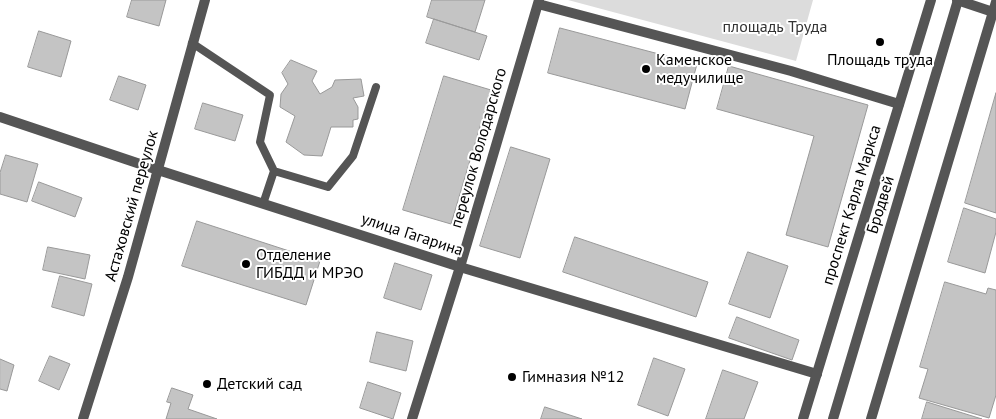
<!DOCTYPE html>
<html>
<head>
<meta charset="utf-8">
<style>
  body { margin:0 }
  canvas { display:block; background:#fff }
</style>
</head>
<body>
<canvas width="996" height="419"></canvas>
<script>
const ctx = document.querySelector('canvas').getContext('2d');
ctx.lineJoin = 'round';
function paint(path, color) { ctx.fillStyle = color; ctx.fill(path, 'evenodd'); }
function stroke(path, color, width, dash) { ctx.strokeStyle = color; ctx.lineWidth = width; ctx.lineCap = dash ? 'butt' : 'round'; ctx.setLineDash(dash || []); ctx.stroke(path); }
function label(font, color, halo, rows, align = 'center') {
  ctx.font = font + ' "PT Sans",sans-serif'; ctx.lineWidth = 4; ctx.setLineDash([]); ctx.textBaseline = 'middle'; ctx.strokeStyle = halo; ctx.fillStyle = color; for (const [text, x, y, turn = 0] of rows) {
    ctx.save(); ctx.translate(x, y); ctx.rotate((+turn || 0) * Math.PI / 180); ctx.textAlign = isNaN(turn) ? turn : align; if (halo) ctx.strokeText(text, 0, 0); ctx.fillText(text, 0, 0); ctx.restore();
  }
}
paint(new Path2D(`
  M568,0H813L796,61Z`), '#dcdcdc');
const building = new Path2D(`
  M132,0H166L159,26L127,17Z
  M432,0H485L475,32L427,17Z
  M434,19L487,36L479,60L426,43Z
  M560,28L697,64L685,109L548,73Z
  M39,31L71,41L61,77L28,67Z
  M291,60L317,71L312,81L320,94L332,87L335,80L361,79L364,96L353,98L358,107V119L353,120V127H331L322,156L304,155L286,142L295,116L280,107L281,94L288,84L282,73Z
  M729,66L868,105L828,247L786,235L814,136L717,109Z
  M119,76L146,85L138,110L110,100Z
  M444,76L491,90L451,224L403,210Z
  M996,93V213L965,203Z
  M203,103L243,115L235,141L195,129Z
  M511,147L550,159L520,258L480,246Z
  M6,155L38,164L27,202L0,194V173Z
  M39,182L82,198L75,217L32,201Z
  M964,208L996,219V232L985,273L948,262Z
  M197,221L320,261L306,305L182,266Z
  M575,237L708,282L696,317L563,272Z
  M48,247L90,255L85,279L43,270Z
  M748,252L788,266L770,318L729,304Z
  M395,263L432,275L421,310L384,298Z
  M60,276L92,284L84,316L52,307Z
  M945,282L986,294L988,288L996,290V395L989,418L919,398L928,369L920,367Z
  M737,317L799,340L792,360L729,338Z
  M377,332L413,341L406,371L370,362Z
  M50,356L70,364L59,390L39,381Z
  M654,358L685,369L668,416L638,405Z
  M0,359L14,365L7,391L0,389Z
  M723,370L758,382L744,419H706Z
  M368,382L401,393L393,419L360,408Z
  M172,388L193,395L188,409L217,419H166L171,403L167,402Z
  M927,402L982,419H922Z
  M545,407L582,419H541Z`);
paint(building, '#c4c4c4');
stroke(building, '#999', 1);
stroke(new Path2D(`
  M192,43L270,95L260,142L274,171L263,204
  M274,171L328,187L353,156L376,87`), '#555', 8);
stroke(new Path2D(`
  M833,419L958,0`), '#555', 10);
stroke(new Path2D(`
  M957,0L996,13
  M538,4L791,71L899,104
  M0,117L158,170L460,267L817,374
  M83,419L128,277L205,0
  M412,419L460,267L539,0`), '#555', 10);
stroke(new Path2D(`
  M803,419L931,0
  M871,419L996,2`), '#555', 10);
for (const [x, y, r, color] of [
  [880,42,5,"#000"],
  [646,69,5,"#000"],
  [246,264,5,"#000"],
  [512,377,5,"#000"],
  [207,384,5,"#000"]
]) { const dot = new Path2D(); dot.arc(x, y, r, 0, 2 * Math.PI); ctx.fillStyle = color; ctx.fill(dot); stroke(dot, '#fff', 2); }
label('16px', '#333', '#fff', [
  ["площадь Труда",775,27]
]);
label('16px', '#000', '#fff', [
  ["Каменское",656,60],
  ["медучилище",656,78],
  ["Площадь труда",880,60,"center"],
  ["Отделение",256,255],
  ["ГИБДД и МРЭО",256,273],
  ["Гимназия №12",522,377],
  ["Детский сад",217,384]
], 'left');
label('16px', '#000', '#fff', [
  ["переулок Володарского",479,148,-74],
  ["проспект Карла Маркса",852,205,-73],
  ["Бродвей",881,205,-73],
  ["Астаховский переулок",132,206,-74],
  ["улица Гагарина",412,235,18]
]);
</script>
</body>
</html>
